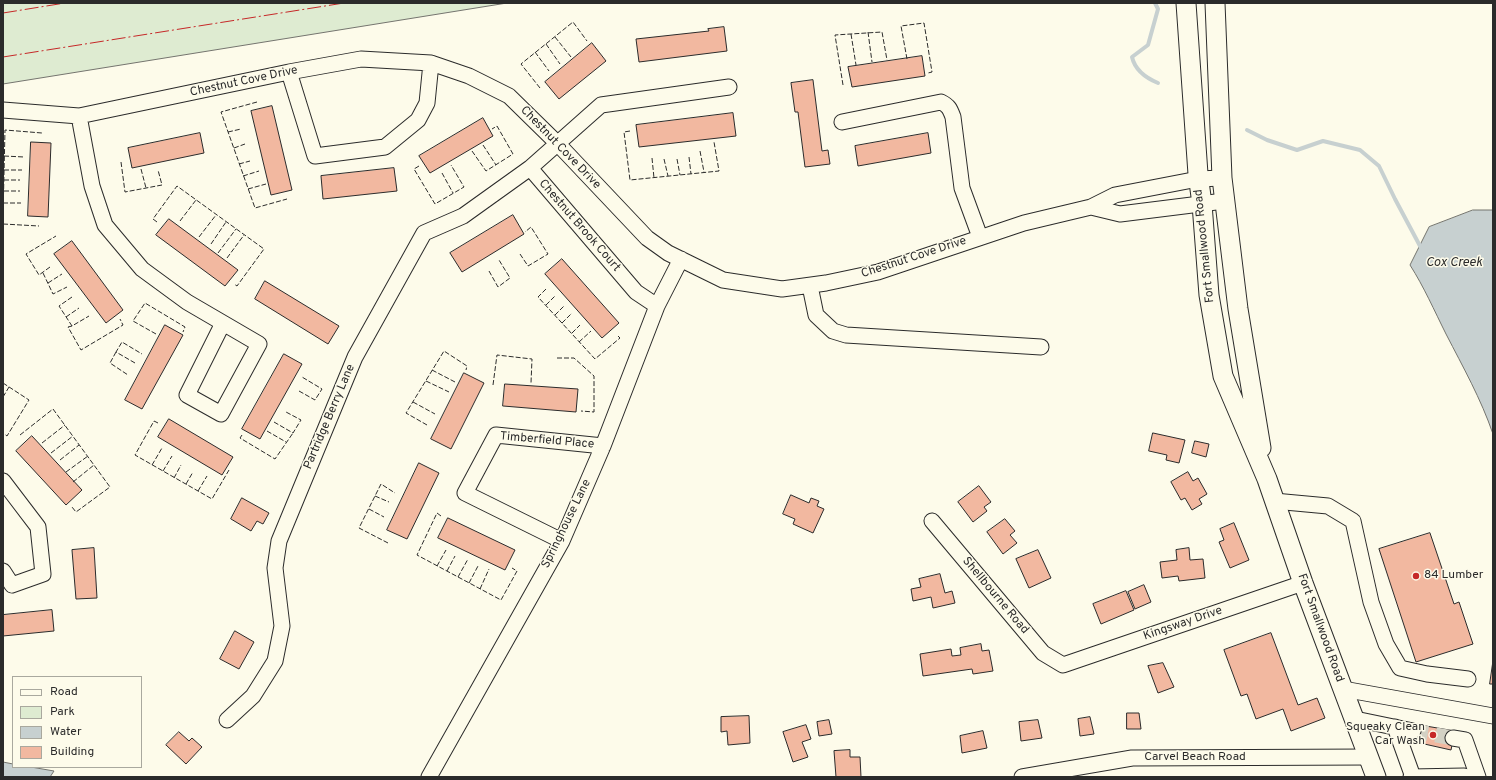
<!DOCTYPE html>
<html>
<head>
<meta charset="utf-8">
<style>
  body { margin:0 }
  #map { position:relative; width:1496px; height:780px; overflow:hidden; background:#fdfbea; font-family:Overpass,sans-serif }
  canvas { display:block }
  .frame { position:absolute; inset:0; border:4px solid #2b2b2b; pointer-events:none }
  .legend { position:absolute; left:12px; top:676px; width:130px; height:92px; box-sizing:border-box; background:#fdfbea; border:1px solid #a9a89e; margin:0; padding:5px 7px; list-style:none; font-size:12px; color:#2b2b2b }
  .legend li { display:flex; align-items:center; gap:8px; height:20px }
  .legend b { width:20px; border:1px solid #a9a89e }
</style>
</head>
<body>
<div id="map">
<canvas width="1496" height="780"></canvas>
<div class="frame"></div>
<ul class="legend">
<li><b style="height:5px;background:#fdfbea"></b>Road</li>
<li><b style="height:11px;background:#deebd1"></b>Park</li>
<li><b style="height:11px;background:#c7d0d0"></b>Water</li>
<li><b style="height:11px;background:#f2b8a0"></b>Building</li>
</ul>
</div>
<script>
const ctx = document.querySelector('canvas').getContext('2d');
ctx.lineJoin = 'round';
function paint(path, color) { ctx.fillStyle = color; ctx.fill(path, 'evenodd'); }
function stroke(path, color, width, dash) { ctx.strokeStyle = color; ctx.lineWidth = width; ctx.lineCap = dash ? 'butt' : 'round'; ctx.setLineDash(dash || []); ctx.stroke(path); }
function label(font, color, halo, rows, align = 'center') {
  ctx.font = font + ' Overpass,sans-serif'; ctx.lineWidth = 3; ctx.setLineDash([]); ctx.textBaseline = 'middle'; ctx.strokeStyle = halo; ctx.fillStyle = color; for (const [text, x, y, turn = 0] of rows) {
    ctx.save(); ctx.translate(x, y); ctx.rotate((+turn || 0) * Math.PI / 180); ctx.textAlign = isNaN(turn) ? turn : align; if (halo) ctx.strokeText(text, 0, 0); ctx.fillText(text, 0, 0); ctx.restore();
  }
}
const green = new Path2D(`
  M3,3H507L3,84Z`);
paint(green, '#deebd1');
stroke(green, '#74746e', 1);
const water = new Path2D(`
  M1473,210H1493V434C1481,399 1463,367 1446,334C1434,310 1424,287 1410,265L1429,227Z
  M3,762L13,764V767H31L54,771L50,777H3Z`);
paint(water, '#c7d0d0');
stroke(water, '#74746e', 1);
stroke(new Path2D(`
  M1155,3L1158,9L1148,45L1132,57C1135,70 1146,78 1158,83
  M1247,130L1267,140L1297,150L1323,141L1360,150L1379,166L1395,199L1420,246L1423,248`), '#c7d0d0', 4);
const building = new Path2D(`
  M724,27L727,51L639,62L636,39L709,31L708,29Z
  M592,43L606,61L559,99L545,82Z
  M922,56L925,76L852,87L848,67Z
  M813,80L822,151L828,150L830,164L805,167L798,112H795L791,83Z
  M272,106L292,190L271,195L251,111Z
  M733,113L736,136L639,147L636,125Z
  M483,118L493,136L430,173L419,156Z
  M200,133L204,153L132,168L128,148Z
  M928,133L931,153L858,166L855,146Z
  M31,142L51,143L48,217L28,216Z
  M394,168L397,191L323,199L321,176Z
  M513,215L524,234L462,272L450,253Z
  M169,219L238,270L225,286L156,235Z
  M72,241L123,310L106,323L54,254Z
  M562,259L619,323L602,338L545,274Z
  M265,281L339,326L328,344L255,299Z
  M165,325L183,335L142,409L125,400Z
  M284,354L302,364L260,439L242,429Z
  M464,373L484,383L451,449L431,439Z
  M505,384L578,389L576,412L503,406Z
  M169,419L233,457L222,475L158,437Z
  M1153,433L1185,440L1179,463L1166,460L1167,455L1149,451Z
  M32,436L82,490L66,505L16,451Z
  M1195,441L1209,444L1206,457L1192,453Z
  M419,463L439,473L407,539L387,530Z
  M1188,472L1193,481L1198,478L1207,494L1199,499L1202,504L1192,510L1185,498L1181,500L1171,482Z
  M979,486L991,502L984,507L987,511L973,522L958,502Z
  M791,495L809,503L811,498L819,501L817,506L824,509L813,533L793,524L795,519L783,514Z
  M242,498L269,513L263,524L257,521L251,531L231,519Z
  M448,518L515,550L505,570L438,538Z
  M1005,519L1015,531L1010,535L1017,543L1003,554L987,532Z
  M1234,523L1249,560L1230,568L1219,542L1224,540L1220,529Z
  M1430,533L1454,604L1459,602L1473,644L1416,662L1379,549Z
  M94,548L97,598L76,599L72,550Z
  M1189,548L1190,560L1203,559L1205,578L1179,581L1178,576L1162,578L1160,562L1177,560L1176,550Z
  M1038,550L1051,578L1029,588L1016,559Z
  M940,574L945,593L952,591L955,603L933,608L931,597L913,601L911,589L921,587L919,579Z
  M1144,585L1151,602L1135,609L1128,592Z
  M1126,591L1134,610L1101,624L1093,604Z
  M52,610L54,631L3,636V615Z
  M235,631L254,642L239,669L220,659Z
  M1271,633L1298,705L1317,698L1325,718L1291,731L1283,709L1256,719L1247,694L1241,696L1224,650Z
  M981,644L982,651L989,650L993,671L973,674L972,669L923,676L920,654L951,649L952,656L961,655L960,648Z
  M1493,661V684H1490Z
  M1163,663L1174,687L1158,693L1148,666Z
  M1127,713H1139L1141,729H1127Z
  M749,716L750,743L728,745L727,731L721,732V717Z
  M1090,717L1094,734L1080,736L1078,719Z
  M829,720L832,734L819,736L817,722Z
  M1038,720L1042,738L1021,741L1019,722Z
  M1414,724L1455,731L1451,750L1411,741Z
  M806,725L811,739L802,742L808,757L793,762L783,732Z
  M983,731L987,748L962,753L960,736Z
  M179,732L189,741L192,738L202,747L186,764L166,745Z
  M850,750V757H860L861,777H836L834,751Z`);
paint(building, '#f2b8a0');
stroke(building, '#2b2b2b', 1);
stroke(new Path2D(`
  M1413,731L1453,738`), '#d3d1c4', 15, [15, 8]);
const minor = new Path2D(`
  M289,72L315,156L385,147L418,120L427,103L431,63
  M3,110L79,116L289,72L361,59L431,63L469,76L509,96L558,144L647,238L668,253L723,280L782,289L826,283L878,272L1024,223L1091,207L1115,195L1198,179L1222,178
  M79,116L92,186L105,225L142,269L187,302L259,344L221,414L187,395L223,323
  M842,122L941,102C949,106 950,109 953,117L962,188L980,237
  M1091,207L1120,214L1224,201
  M810,286L816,315L833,331L846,335L1041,347
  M657,306L636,292L530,168L601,105L729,87
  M3,481L38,527L43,574L12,585L3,571
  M1274,501L1328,506L1353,521L1371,602L1386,644L1400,668L1427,674L1468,679
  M932,521L1043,653L1063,665L1303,583
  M562,541L465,493L496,435L603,446
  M1343,689L1493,716
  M1355,719L1413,731
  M227,720L253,696L275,661L282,626L275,568L279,541L355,357L424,233L463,216L530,168
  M1395,727L1413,777
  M1453,738L1465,740L1478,777
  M429,777L562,541L603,446L657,306L681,259
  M1022,777L1132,758L1370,757
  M1411,777L1464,776`);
const major = new Path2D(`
  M1186,3L1198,174L1202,204L1209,295L1223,376L1267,479L1303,583L1376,777
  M1215,3L1222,178L1238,309L1261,448`);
stroke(minor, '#2b2b2b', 17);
stroke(major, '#2b2b2b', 21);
stroke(minor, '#fdfbea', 15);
stroke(major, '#fdfbea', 19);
stroke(new Path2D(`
  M868,32L872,62
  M851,34L856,65
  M555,37L571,57
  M546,44L560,64
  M535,52L549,71
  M907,59L901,26L924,23L932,72L928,73
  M843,85L835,35L882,32L887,60
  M540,88L521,64L573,22L587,41
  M257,102L221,112L255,208L287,199
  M630,131L624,132L630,180L719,171L714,142
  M228,132L241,129
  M483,145L496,165
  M234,148L245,144
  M472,151L486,171L513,154L497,126L492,129
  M700,151L704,172
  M4,156L24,157
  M689,157L691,174
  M652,158L654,178
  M664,159L668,176
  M677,159L680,175
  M121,162L125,192L162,185L158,170
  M239,164L250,161
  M419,166L414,169L435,204L464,187L451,165
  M141,169L146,188
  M4,170H22
  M442,173L453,193
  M243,176L259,171
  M4,180H20
  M248,189L266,184
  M4,191H20
  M3,203H21
  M3,217L5,130L42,133
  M180,221L196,200
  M157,222L153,219L177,186L264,249L237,286L234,284
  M3,224L39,226
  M199,237L216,215
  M211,244L226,222
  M218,253L236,229
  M520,254L528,266L548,254L531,227L525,232
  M227,258L244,235
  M50,267L39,275L26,254L56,236
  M489,271L498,287L510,278L499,260
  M43,273L53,294L67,287
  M48,283L62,274
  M546,289L538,297L595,359L620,338L617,335
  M72,297L59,306L72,326L89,316
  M546,305L555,296
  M555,315L564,306
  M66,317L79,308
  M562,323L572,313
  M72,326L68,327L81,350L123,325L120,319
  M572,333L580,325
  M156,334L133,321L145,303L185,327L183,332
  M579,342L591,331
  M116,352L110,363L128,375
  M557,358H574L594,376V412L581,411
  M135,363L116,352L122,342L142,354
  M432,370L455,382
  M426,381L449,392
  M3,383L29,400L7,436L3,433
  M493,385L497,355L532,359L531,383
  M299,391L315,400L322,389L302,377
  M3,397L9,387
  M413,402L435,414
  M274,422L293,433L301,420L286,412
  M158,423L154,421L135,455L212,499L229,470
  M427,425L406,413L444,351L467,366L466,370
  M267,431L286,442
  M20,435L53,409L110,487L76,512L72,507
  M242,435L240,438L275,459L293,433
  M42,443L65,425
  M51,453L73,436
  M60,460L79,445
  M152,465L162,448
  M163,471L172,456
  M66,472L88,456
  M174,478L181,465
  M73,482L94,465
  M186,484L193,472
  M198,491L207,476
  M375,496L389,502
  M369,509L384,517
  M441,516L437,513L417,555L501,600L517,571L512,568
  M388,543L359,528L381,484L395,493
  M437,566L446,550
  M447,571L455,556
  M458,577L468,559
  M469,583L478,566
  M480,589L489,569`), '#2b2b2b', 1, [5, 2]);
stroke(new Path2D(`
  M3,13L65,3
  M3,57L344,3`), '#c62828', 1, [14, 3, 2, 3]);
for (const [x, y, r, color] of [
  [1416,576,4,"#c62828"],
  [1433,735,4,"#c62828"]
]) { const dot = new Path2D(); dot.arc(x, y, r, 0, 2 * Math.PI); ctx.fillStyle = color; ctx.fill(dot); stroke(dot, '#fdfbea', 1.5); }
label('12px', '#2b2b2b', '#fdfbea', [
  ["Chestnut Cove Drive",244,82,-12],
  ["Chestnut Cove Drive",560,148,46],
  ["Chestnut Brook Court",579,226,49],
  ["Fort Smallwood Road",1205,246,-96],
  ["Chestnut Cove Drive",914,258,-18],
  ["Partridge Berry Lane",330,417,-67],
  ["Timberfield Place",547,441,5],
  ["Springhouse Lane",567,524,-64],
  ["Shellbourne Road",995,596,50],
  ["Kingsway Drive",1183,624,-19],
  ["Fort Smallwood Road",1320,628,70],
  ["Carvel Beach Road",1195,758]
]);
label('12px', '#2b2b2b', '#fdfbea', [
  ["84 Lumber",1424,576],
  ["Squeaky Clean",1425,728,"right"],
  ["Car Wash",1425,742,"right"]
], 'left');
label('italic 13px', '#2b2b2b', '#fdfbea', [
  ["Cox Creek",1454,263]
]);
</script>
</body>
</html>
